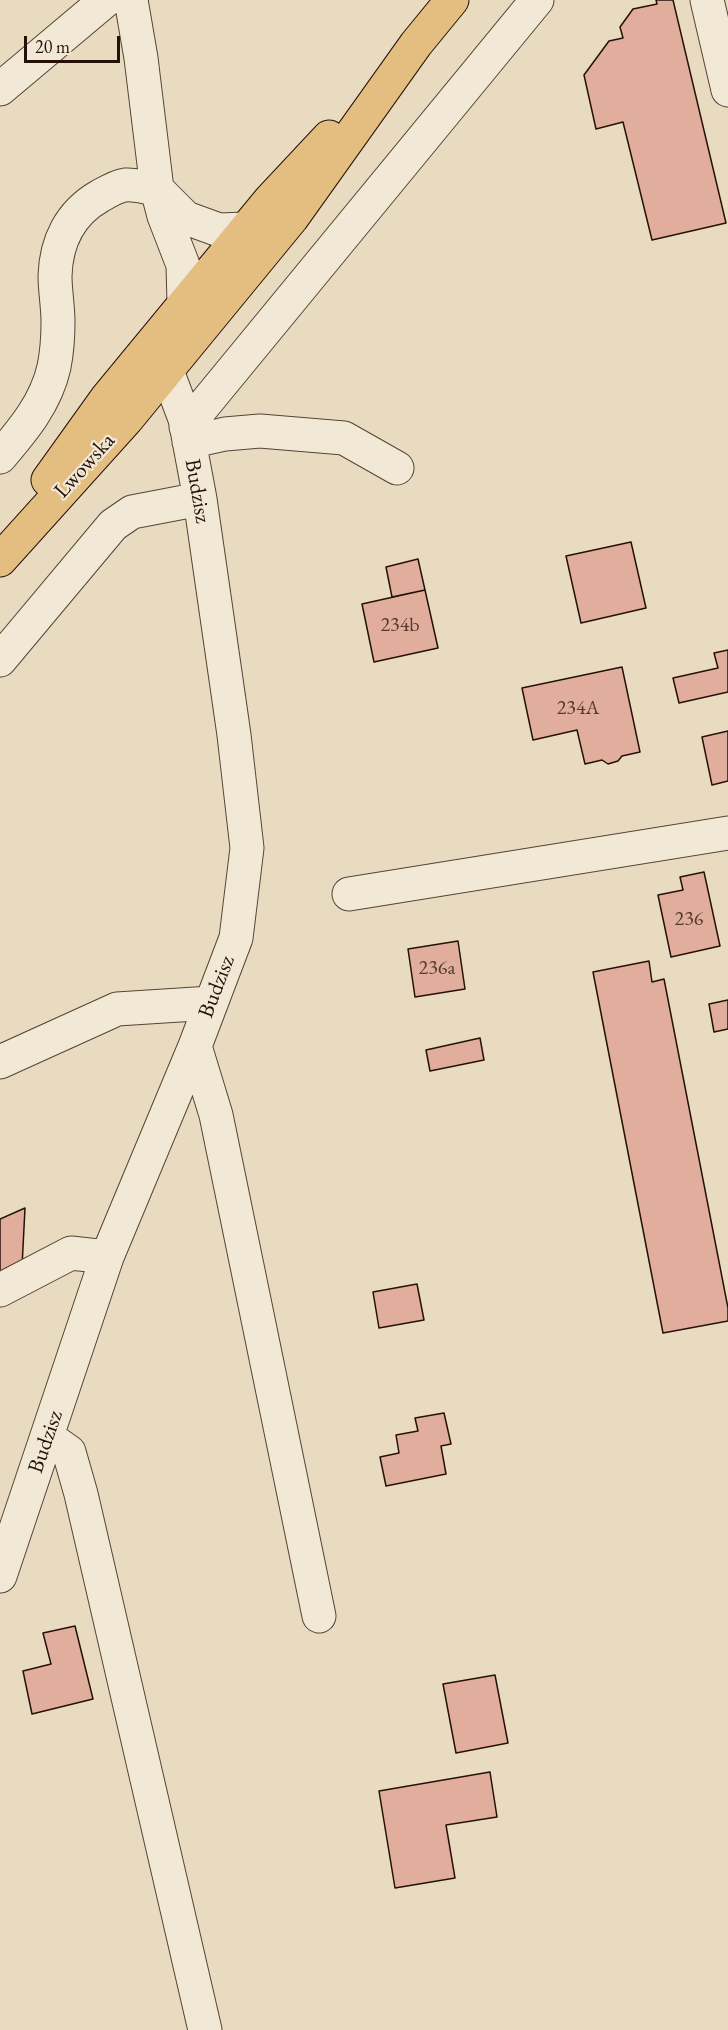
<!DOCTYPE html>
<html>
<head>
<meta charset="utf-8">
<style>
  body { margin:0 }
  #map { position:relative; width:728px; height:2030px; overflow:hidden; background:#e9dbc0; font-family:"EB Garamond",serif }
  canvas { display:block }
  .scale { position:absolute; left:24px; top:36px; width:96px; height:27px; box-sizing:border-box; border:3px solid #251108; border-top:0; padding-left:8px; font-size:18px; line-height:21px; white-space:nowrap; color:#251108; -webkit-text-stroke:4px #f1e8d6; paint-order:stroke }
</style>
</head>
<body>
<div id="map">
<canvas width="728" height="2030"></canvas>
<div class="scale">20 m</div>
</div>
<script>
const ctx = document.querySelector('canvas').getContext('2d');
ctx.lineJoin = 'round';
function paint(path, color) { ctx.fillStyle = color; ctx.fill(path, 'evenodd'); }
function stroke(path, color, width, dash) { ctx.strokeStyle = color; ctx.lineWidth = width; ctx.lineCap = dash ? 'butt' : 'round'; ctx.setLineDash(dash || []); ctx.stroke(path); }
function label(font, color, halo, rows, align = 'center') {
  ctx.font = font + ' "EB Garamond",serif'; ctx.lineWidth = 4.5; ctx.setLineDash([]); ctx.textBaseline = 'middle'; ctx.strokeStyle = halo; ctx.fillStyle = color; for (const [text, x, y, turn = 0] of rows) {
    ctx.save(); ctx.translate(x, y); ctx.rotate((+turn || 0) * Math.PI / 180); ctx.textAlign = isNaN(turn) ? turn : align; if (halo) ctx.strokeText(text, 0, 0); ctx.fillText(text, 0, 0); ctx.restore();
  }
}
const building = new Path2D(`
  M656,0H673L726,223L652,240L623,122L596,129L584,75L609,41L623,38L620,27L633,9L657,4Z
  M631,542L646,608L581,623L566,556Z
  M418,559L425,590L392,597L386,567Z
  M425,590L438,648L374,662L362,604Z
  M728,650V692L679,703L673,678L718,668L714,653Z
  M622,667L640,752L622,756L618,761L608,764L602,760L585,764L577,730L533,740L522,688Z
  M728,731V781L712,785L702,737Z
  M704,872L720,946L671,957L658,895L683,890L680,877Z
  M458,941L465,989L415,997L408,949Z
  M649,961L652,982L664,979L728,1308V1321L663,1333L593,972Z
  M728,1000V1029L714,1032L709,1004Z
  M480,1038L484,1060L430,1071L426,1050Z
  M25,1208L22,1267L0,1276V1219Z
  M417,1284L424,1320L379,1328L373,1292Z
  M444,1413L451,1444L441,1446L446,1474L386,1486L380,1457L399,1453L396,1435L418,1431L415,1418Z
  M75,1626L93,1699L32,1714L23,1671L51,1664L43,1633Z
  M495,1675L508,1743L456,1753L443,1684Z
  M490,1772L497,1817L446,1825L455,1878L395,1888L379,1791Z`);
paint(building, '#e1ae9d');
stroke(building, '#251108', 1.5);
const minor = new Path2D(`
  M131,0L141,58L157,189L164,216L183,265L184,303
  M707,0L728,90
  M0,89L106,0
  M158,190L186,218L219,230L246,229
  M186,427L537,0
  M189,442L225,434L260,431L344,438L397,468
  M0,457C23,430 46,403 54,367C57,352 58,337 58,322C58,306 55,291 55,276C56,242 70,213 100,196C107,192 117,186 125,185C135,184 147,188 157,189
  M0,660L113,525L132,512L200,499
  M349,894L728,833
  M195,1046L216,1115L319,1616
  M0,1062L117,1009L211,1003
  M0,1290L71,1253L107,1257
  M48,1437L69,1452L81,1494L205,2030
  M0,1576L107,1257L195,1046L236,938L247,848L234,735L200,499L185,419L167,371`);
const major = new Path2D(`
  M48,480L106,399L270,200L329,137
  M0,560L127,419L292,218L416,44L452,0`);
stroke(minor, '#564436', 35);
stroke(major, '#251108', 35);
stroke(minor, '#f1e8d6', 33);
stroke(major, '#e4be80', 33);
label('20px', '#54382d', null, [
  ["234b",400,626],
  ["234A",578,709],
  ["236",689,920],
  ["236a",437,969]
]);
label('22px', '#251108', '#f1e8d6', [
  ["Lwowska",85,466,-48],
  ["Budzisz",197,491,80],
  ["Budzisz",217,987,-69],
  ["Budzisz",46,1442,-71]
]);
</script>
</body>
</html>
